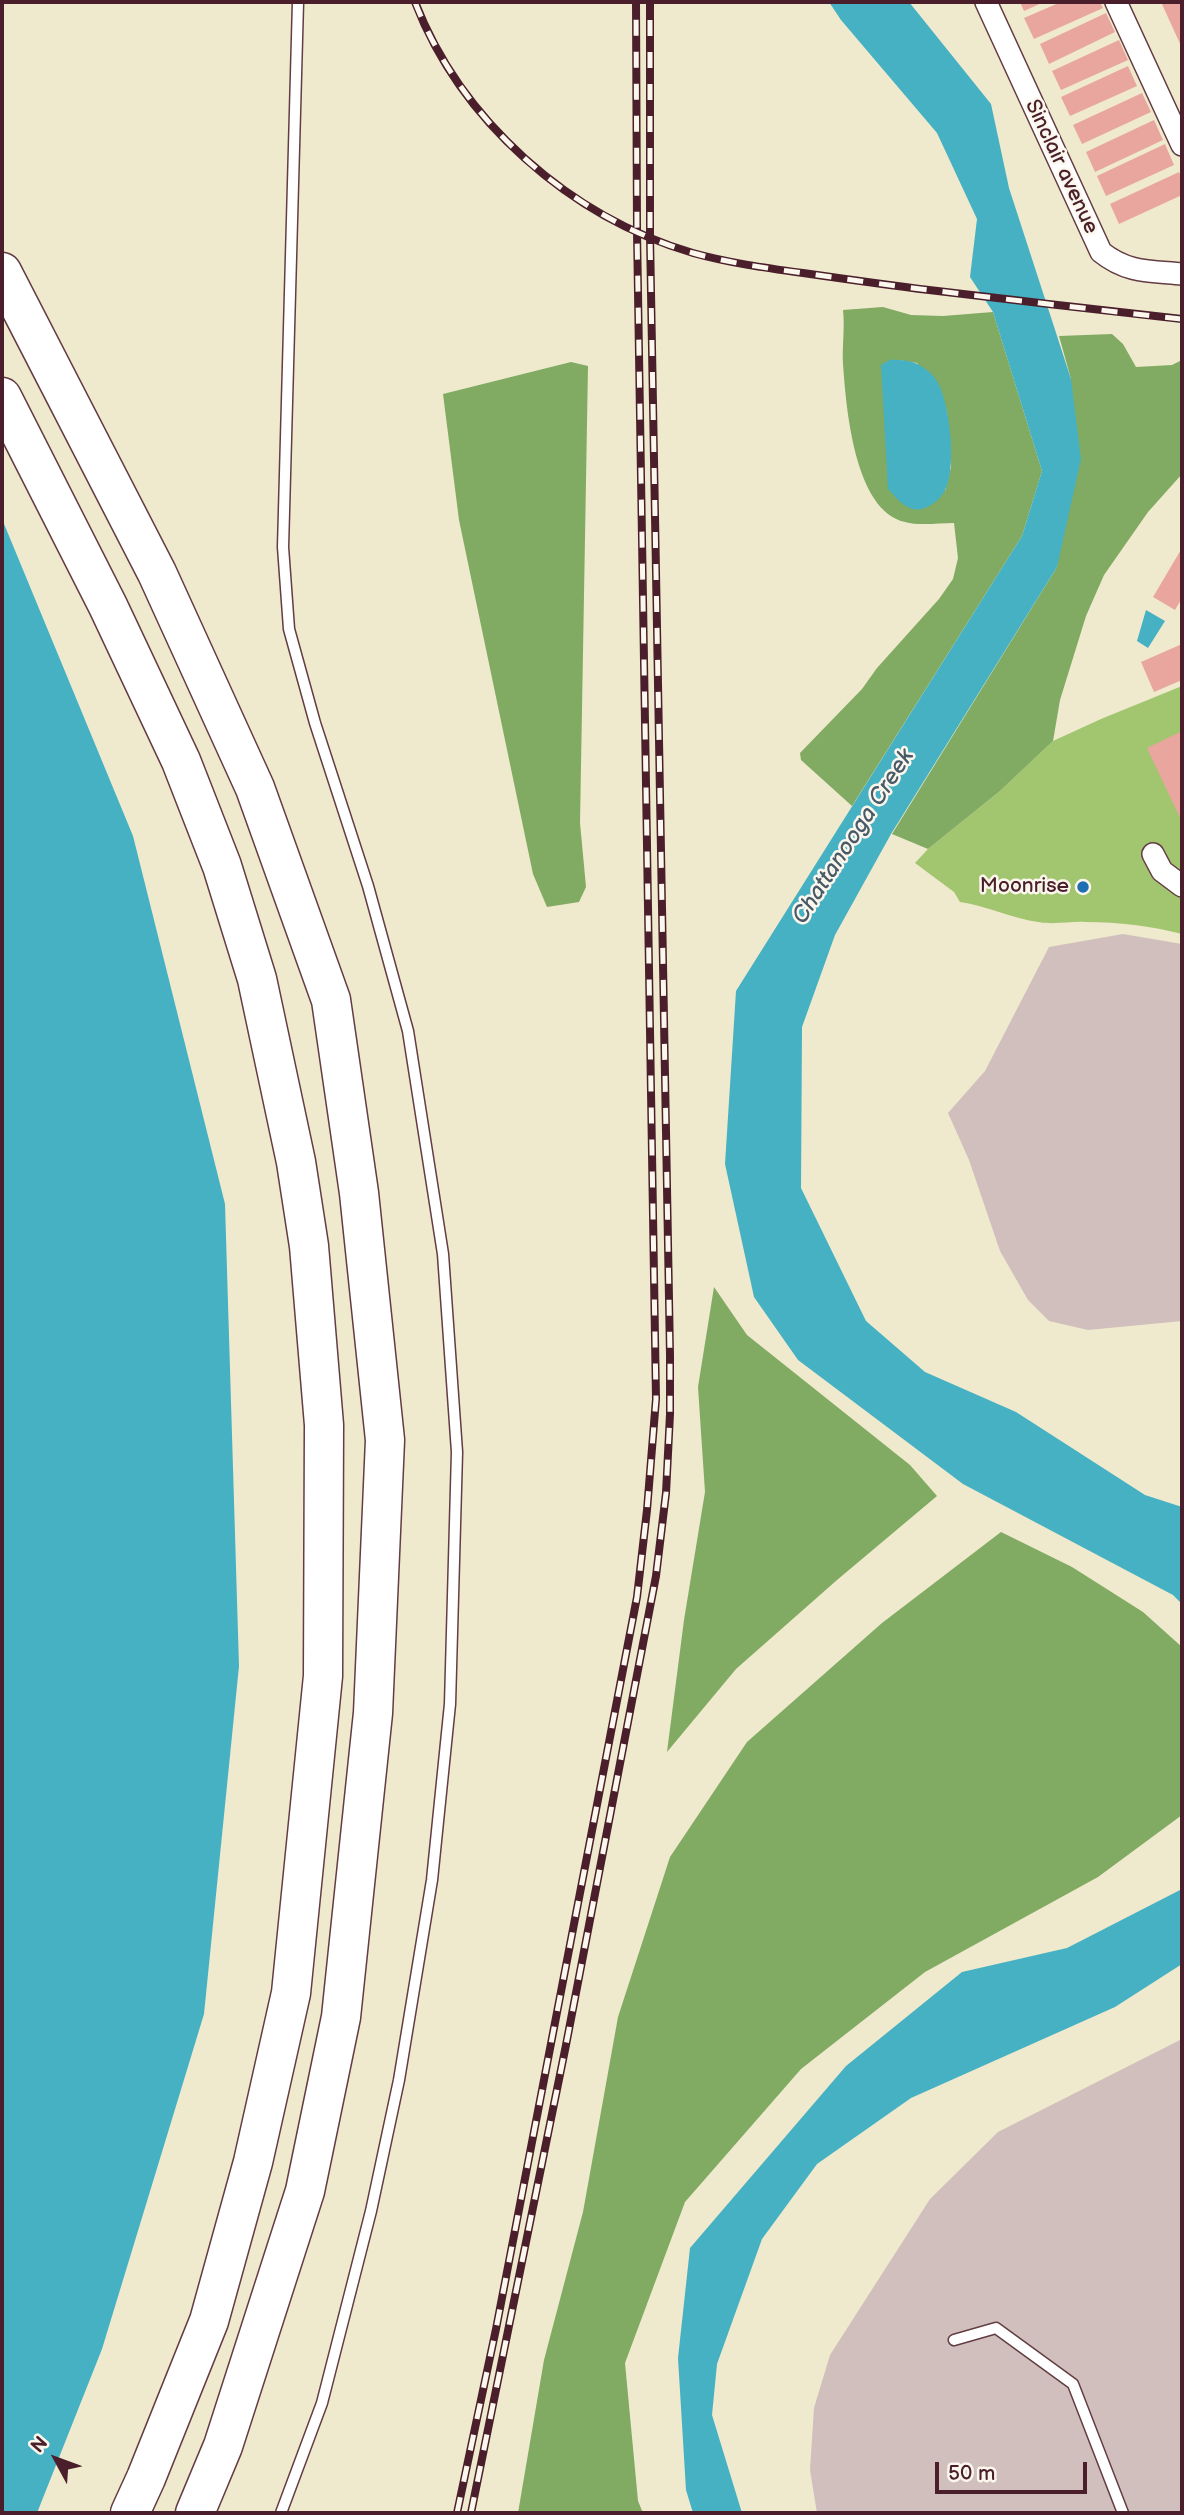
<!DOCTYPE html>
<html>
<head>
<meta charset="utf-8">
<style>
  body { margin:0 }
  #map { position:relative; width:1184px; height:2515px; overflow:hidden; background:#efe9cd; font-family:"Balsamiq Sans",sans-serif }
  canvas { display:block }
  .frame { position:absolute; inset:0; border:4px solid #4a1f2b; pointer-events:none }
  .north { position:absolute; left:21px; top:2424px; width:70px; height:70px; -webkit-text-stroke:5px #fbf7ec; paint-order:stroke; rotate:311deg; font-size:19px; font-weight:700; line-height:28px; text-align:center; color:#4a1f2b }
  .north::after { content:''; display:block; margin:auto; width:24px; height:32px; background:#4a1f2b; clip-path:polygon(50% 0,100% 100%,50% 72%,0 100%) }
  .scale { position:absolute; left:935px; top:2462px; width:152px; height:32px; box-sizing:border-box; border:4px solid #4a1f2b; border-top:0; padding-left:9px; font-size:21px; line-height:24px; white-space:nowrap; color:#4a1f2b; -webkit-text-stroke:5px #fbf7ec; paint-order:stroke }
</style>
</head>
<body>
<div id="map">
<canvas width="1184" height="2515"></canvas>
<div class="frame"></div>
<div class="north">N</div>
<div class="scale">50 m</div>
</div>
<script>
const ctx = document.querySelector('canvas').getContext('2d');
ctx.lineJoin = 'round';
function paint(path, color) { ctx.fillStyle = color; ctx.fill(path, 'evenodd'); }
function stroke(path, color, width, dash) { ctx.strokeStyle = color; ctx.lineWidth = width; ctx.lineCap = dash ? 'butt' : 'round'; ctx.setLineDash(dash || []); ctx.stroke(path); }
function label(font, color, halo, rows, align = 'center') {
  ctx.font = font + ' "Balsamiq Sans",sans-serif'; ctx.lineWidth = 5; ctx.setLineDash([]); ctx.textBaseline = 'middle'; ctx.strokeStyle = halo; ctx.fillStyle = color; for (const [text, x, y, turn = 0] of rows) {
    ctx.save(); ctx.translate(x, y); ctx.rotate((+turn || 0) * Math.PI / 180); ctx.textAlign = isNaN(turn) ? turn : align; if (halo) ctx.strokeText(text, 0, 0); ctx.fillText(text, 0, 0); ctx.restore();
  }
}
paint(new Path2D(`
  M1123,934L1182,944V1321L1088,1330L1049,1321L1028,1300L1000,1251L969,1160L948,1113L985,1071L1049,947Z
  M1182,2039V2513H817L810,2470L814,2408L830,2355L930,2199L998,2132Z`), '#d1bfbd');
paint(new Path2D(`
  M1182,686V934C1152,926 1118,922 1086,922C1071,921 1054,925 1038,922C1011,918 987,906 960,902L954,892L915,863L928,849L1000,791L1053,741L1101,719Z`), '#a2c56f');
paint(new Path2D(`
  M883,307L911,315L943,316L993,312L1042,471L1022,536L852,806L801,760L800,753L862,689L877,668L939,599L953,579L958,558L954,523C939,523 919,526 905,522C854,511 846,406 843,364C842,346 845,328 843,310ZM899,360L917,363L947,411L951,467L945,491Z
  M1112,334L1123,344L1136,367L1172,365L1182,360V474L1148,512L1104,575L1086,616L1060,700L1053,741L1000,791L928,849L892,834L1057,567L1071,379L1059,336Z
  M571,362L588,366L580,823L586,887L579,902L547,907L533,874L459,520L443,394Z
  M714,1287L747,1335L910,1465L937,1496L837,1580L736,1669L667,1752L684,1620L705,1492L698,1387Z
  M1001,1532L1072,1567L1143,1612L1182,1647V1815L1098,1877L925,1972L801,2069L685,2202L625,2363L638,2501L643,2513H518L544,2360L583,2212L618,2017L670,1857L747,1742L882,1623Z`), '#81aa62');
paint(new Path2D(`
  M829,2H909L991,104L1009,188L1071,379L1081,459L1057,567L891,834L835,935L802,1027L801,1188L866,1321L925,1372L1016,1412L1145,1495L1182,1507V1604L1173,1595L963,1484L798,1360L754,1297L725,1164L736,991L1022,536L1042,471L993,312L970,277L977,219L937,133L841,20Z
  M890,360C908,359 922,363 934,377C950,395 958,471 944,492C938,502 924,512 913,509C903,507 895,496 888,489L881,365Z
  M2,519L133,836L225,1204L239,1666L204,2014L102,2349L37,2513H2Z
  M1146,610L1165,621L1148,648L1137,641Z
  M1182,1889V1964L1115,2007L911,2098L817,2164L762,2239L717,2364L712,2415L742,2513H693L686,2490L678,2358L690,2248L846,2066L962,1972L1067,1948Z`), '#45b1c3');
paint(new Path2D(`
  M1020,2H1044L1024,11Z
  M1061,2H1100L1103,8L1034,39L1024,18Z
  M1161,2H1182V48Z
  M1106,13L1115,32L1049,64L1040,44Z
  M1119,40L1128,60L1061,90L1052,71Z
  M1128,66L1137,86L1070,116L1061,97Z
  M1142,93L1151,112L1082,144L1073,125Z
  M1154,120L1163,140L1095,172L1086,152Z
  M1165,144L1174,165L1106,196L1097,176Z
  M1179,172L1182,180V195L1119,224L1110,204Z
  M1182,548V598L1175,610L1153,597Z
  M1182,644V680L1154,692L1141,662Z
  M1182,731V822L1147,748Z`), '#e9a69f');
const lane = new Path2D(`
  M954,2340L996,2328L1073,2384L1123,2513
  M281,2513L322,2403L371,2211L399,2080L432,1880L450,1704L457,1452L443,1254L408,1031L368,886L315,723L289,629L283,547L298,2`);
const street = new Path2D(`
  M986,2L1101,252C1127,273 1150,271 1182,274
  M1116,2L1182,145
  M1153,854L1162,871L1182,886`);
const highway = new Path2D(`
  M2,272L157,573L255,788L331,1000L359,1193L385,1440L373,1713L341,2017L305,2191L223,2446L195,2513
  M2,397L108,606L181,761L222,866L257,979L296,1162L309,1246L324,1425L323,1676L291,1993L253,2162L209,2321L146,2478L130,2513`);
stroke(lane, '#633d43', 13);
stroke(street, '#633d43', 24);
stroke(highway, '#633d43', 41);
stroke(lane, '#fff', 10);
stroke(street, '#fff', 21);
stroke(highway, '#fff', 38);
const rail = new Path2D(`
  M415,2C461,121 570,217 693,253C729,263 766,268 803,273C845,279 887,285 929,290C1013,300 1098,310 1182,319
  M457,2513L496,2329L637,1597L647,1510L656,1399L637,231L636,2
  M471,2513L566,2045L656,1576L666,1493L670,1414V1355L650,236V2`);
stroke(rail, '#4a1f2b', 8);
stroke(rail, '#fbf7ec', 5, [16]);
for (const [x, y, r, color] of [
  [1083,887,7,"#1f6fb2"]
]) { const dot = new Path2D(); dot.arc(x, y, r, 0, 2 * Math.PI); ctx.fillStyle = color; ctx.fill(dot); stroke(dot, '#fbf7ec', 2.5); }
label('21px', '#4a1f2b', '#fbf7ec', [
  ["Sinclair avenue",1061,167,65]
]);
label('21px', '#4a1f2b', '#fbf7ec', [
  ["Moonrise",1069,887]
], 'right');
label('italic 23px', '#485968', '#fbf7ec', [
  ["Chattanooga Creek",854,837,-57]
]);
</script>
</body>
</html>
